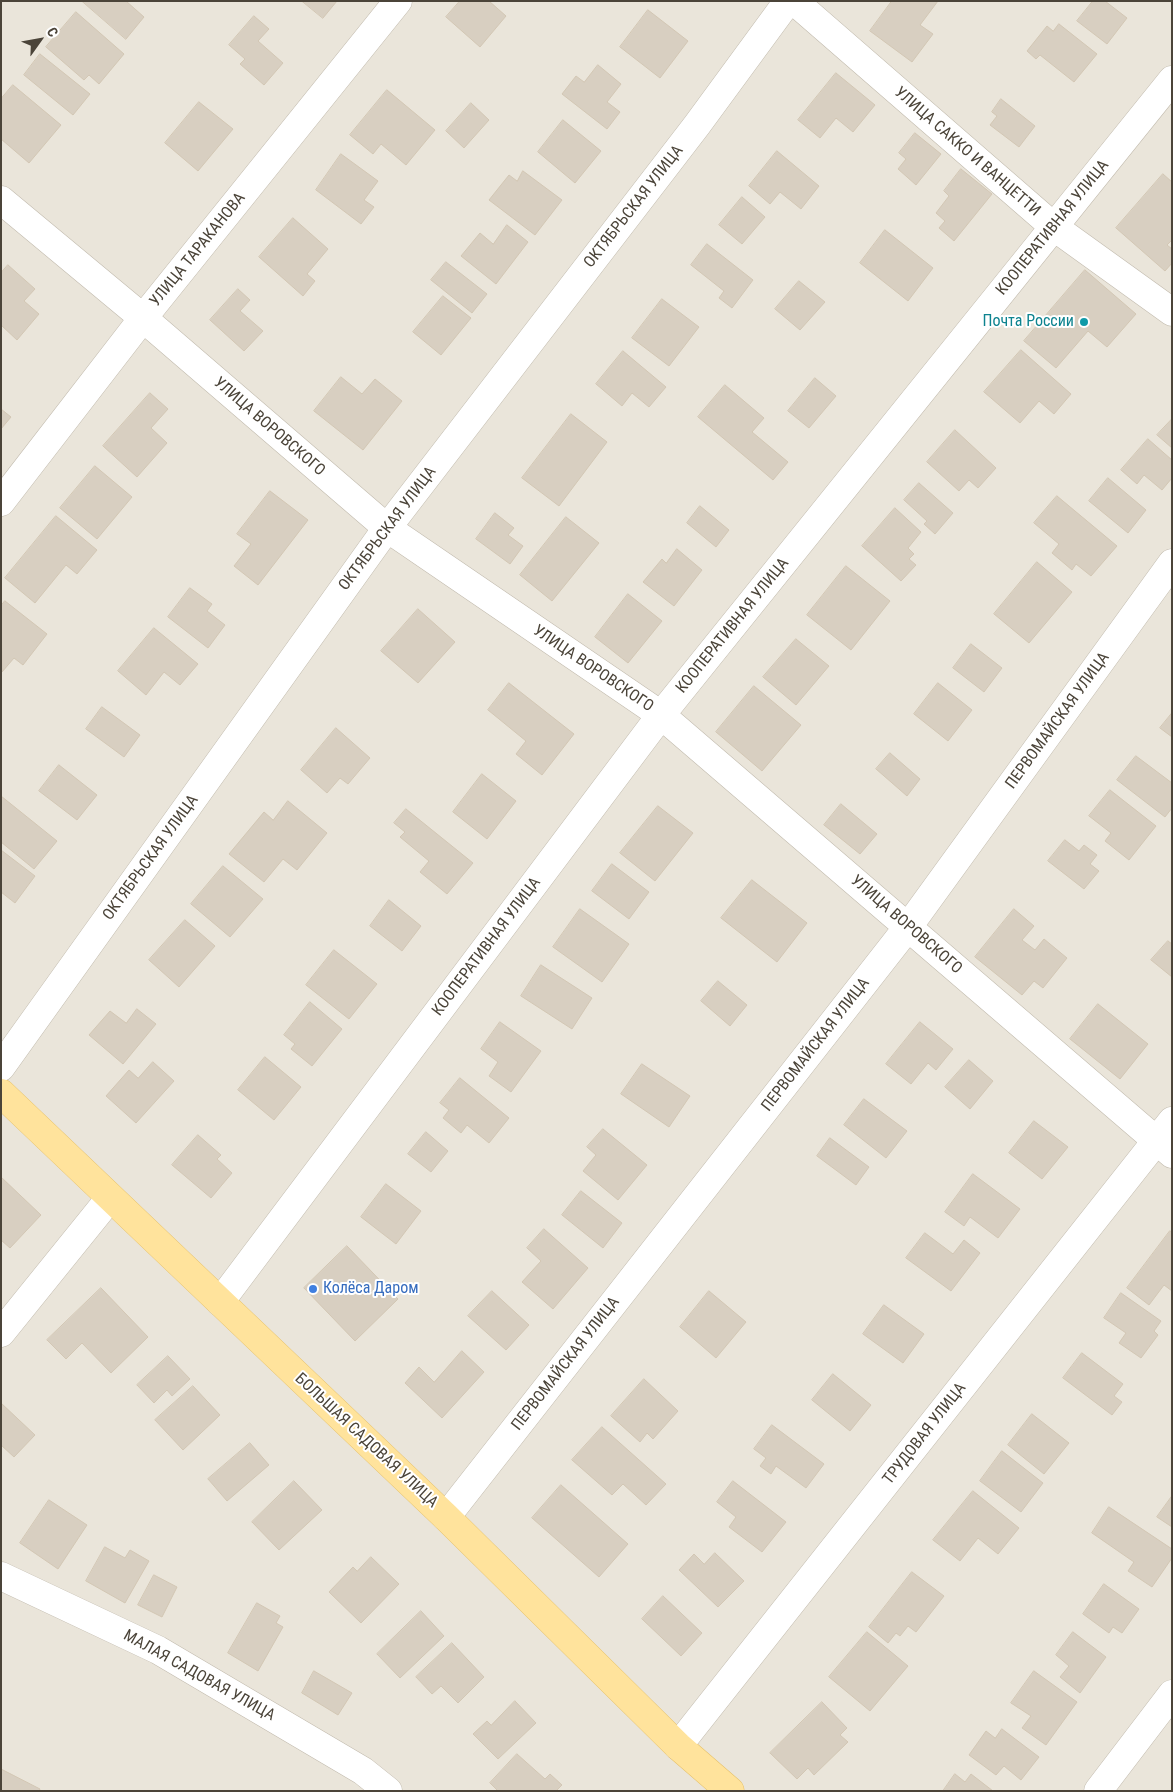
<!DOCTYPE html>
<html>
<head>
<meta charset="utf-8">
<style>
  body { margin:0 }
  #map { position:relative; width:1173px; height:1792px; overflow:hidden; background:#f6f3ec; font-family:"Roboto Condensed",sans-serif }
  canvas { display:block }
  .frame { position:absolute; inset:0; border:2px solid #4b4439; pointer-events:none }
  .north { position:absolute; left:15px; top:15px; width:50px; height:50px; -webkit-text-stroke:4px #fff; paint-order:stroke; rotate:58deg; font-size:14px; font-weight:700; line-height:20px; text-align:center; color:#4b4439 }
  .north::after { content:''; display:block; margin:auto; width:18px; height:22px; background:#4b4439; clip-path:polygon(50% 0,100% 100%,50% 72%,0 100%) }
</style>
</head>
<body>
<div id="map">
<canvas width="1173" height="1792"></canvas>
<div class="frame"></div>
<div class="north">С</div>
</div>
<script>
const ctx = document.querySelector('canvas').getContext('2d');
ctx.lineJoin = 'round';
function paint(path, color) { ctx.fillStyle = color; ctx.fill(path, 'evenodd'); }
function stroke(path, color, width, dash) { ctx.strokeStyle = color; ctx.lineWidth = width; ctx.lineCap = dash ? 'butt' : 'round'; ctx.setLineDash(dash || []); ctx.stroke(path); }
function label(font, color, halo, rows, align = 'center') {
  ctx.font = font + ' "Roboto Condensed",sans-serif'; ctx.lineWidth = 4; ctx.setLineDash([]); ctx.textBaseline = 'middle'; ctx.strokeStyle = halo; ctx.fillStyle = color; for (const [text, x, y, turn = 0] of rows) {
    ctx.save(); ctx.translate(x, y); ctx.rotate((+turn || 0) * Math.PI / 180); ctx.textAlign = isNaN(turn) ? turn : align; if (halo) ctx.strokeText(text, 0, 0); ctx.fillText(text, 0, 0); ctx.restore();
  }
}
paint(new Path2D(`
  M1,1H1172V1791H1Z`), '#eae5da');
const building = new Path2D(`
  M82,1H126L144,17L126,39Z
  M302,1H337L323,18Z
  M460,1H489L506,16L480,47L446,17Z
  M892,1H938L920,25L933,34L912,62L870,31Z
  M1093,1H1105L1127,18L1107,44L1077,21Z
  M648,10L688,41L660,78L620,47Z
  M76,12L124,54L99,84L89,75L84,80L46,47Z
  M254,16L269,29L258,41L283,63L264,85L240,64L245,59L229,45Z
  M1059,24L1097,54L1074,82L1040,55L1036,59L1027,51L1047,26L1053,31Z
  M40,54L90,94L73,115L24,75Z
  M598,65L621,84L607,102L620,112L607,129L562,94L576,76L584,82Z
  M836,73L875,105L853,132L836,118L820,138L798,120Z
  M13,85L61,125L29,163L1,139V99Z
  M387,90L435,130L406,165L381,144L373,154L350,135Z
  M1001,99L1035,126L1019,147L990,125L997,116L992,112Z
  M199,102L233,129L198,171L165,143Z
  M471,103L489,120L464,148L446,131Z
  M563,120L601,151L575,183L538,152Z
  M915,133L941,154L916,185L898,169L906,159L899,153Z
  M777,151L819,186L801,209L780,192L770,204L749,186Z
  M341,154L378,181L364,200L374,207L361,224L316,190Z
  M961,169L992,194L954,241L939,228L945,221L936,213L949,196L944,191Z
  M523,171L562,200L535,235L489,200L509,175L517,181Z
  M1163,174L1172,182V240L1167,245L1172,249V263L1165,271L1116,228Z
  M742,197L765,217L742,244L719,225Z
  M293,218L328,249L307,274L315,281L303,296L259,257Z
  M507,225L528,242L496,284L461,256L480,233L493,244Z
  M885,230L933,268L908,301L860,263Z
  M707,244L753,280L732,308L719,298L724,291L691,265Z
  M446,262L487,294L472,313L431,280Z
  M8,265L35,289L24,301L39,314L17,340L1,325V273Z
  M1085,270L1136,314L1107,347L1088,331L1056,368L1024,341Z
  M799,281L825,302L800,330L775,309Z
  M238,289L250,300L240,311L263,331L244,351L210,320Z
  M443,296L471,318L441,355L413,332Z
  M662,299L699,327L669,366L632,338Z
  M1021,350L1071,394L1054,414L1039,401L1020,423L984,392Z
  M623,351L666,387L649,407L632,393L622,406L596,384Z
  M341,377L362,394L375,379L402,401L363,450L314,411Z
  M815,378L836,396L809,428L788,411Z
  M725,385L764,418L752,432L788,462L773,480L698,417Z
  M150,393L168,409L151,428L167,443L137,477L103,446Z
  M1,409L11,417L1,429Z
  M571,414L607,442L559,506L522,478Z
  M1172,419V448L1157,435Z
  M955,430L996,468L978,488L969,480L959,491L927,462Z
  M1148,439L1172,460V478L1162,490L1144,475L1137,484L1121,470Z
  M95,466L132,497L97,539L60,508Z
  M1108,478L1146,510L1128,533L1089,501Z
  M919,483L953,513L935,534L924,524L927,521L904,500Z
  M270,491L308,520L258,585L234,566L251,544L237,534Z
  M1057,496L1117,546L1091,576L1076,564L1072,570L1052,553L1059,544L1034,523Z
  M700,506L729,530L716,547L687,523Z
  M895,508L921,532L908,548L914,554L909,559L916,565L901,581L862,546Z
  M495,513L514,528L508,535L523,546L510,564L476,539Z
  M56,516L97,550L77,574L66,565L35,603L5,578Z
  M566,517L599,543L552,601L520,575Z
  M677,549L702,570L674,606L643,582L662,559L666,563Z
  M1037,562L1072,592L1029,643L994,614Z
  M846,566L890,601L851,650L807,615Z
  M190,588L212,604L207,611L225,625L208,648L168,617Z
  M628,594L662,621L628,663L595,637Z
  M5,601L47,634L23,665L14,658L2,672L1,606Z
  M418,609L455,642L418,683L381,651Z
  M154,628L198,664L180,685L164,672L146,695L118,671Z
  M796,639L829,666L796,705L763,677Z
  M971,644L1002,668L984,692L953,668Z
  M509,683L574,734L542,775L516,754L526,741L488,710Z
  M938,683L972,710L948,741L914,714Z
  M754,686L801,725L762,771L716,732Z
  M102,707L140,735L124,757L86,729Z
  M1172,713V737L1160,728Z
  M336,728L370,758L348,784L340,778L327,793L301,770Z
  M890,753L920,779L907,796L876,769Z
  M1136,756L1172,783V808L1165,817L1117,780Z
  M59,765L97,795L77,820L39,791Z
  M482,774L516,801L487,839L453,812Z
  M1110,790L1156,826L1129,860L1105,841L1111,833L1089,816Z
  M1,796L57,841L34,869L1,842Z
  M288,801L327,833L297,870L283,859L264,882L229,854L264,812L273,820Z
  M841,804L877,834L860,854L824,825Z
  M658,806L693,833L655,881L620,853Z
  M406,809L473,863L447,894L420,872L429,861L400,837L405,832L394,823Z
  M1065,840L1079,851L1084,845L1097,855L1090,864L1099,871L1084,889L1048,861Z
  M1,850L35,876L15,903L1,892Z
  M612,864L649,892L629,919L592,891Z
  M223,866L263,899L230,937L191,904Z
  M752,880L807,923L777,962L721,918Z
  M389,900L421,926L402,951L370,926Z
  M580,909L629,944L602,982L553,947Z
  M1014,909L1034,926L1022,940L1035,950L1044,939L1067,958L1043,988L1034,981L1022,995L975,957Z
  M185,920L215,946L179,987L149,960Z
  M1168,941L1172,944V977L1151,960Z
  M334,950L377,984L349,1019L306,985Z
  M541,965L592,998L572,1029L521,996Z
  M718,981L747,1005L730,1026L701,1001Z
  M310,1002L342,1029L312,1066L291,1049L295,1044L284,1035Z
  M1098,1004L1148,1044L1120,1079L1070,1039Z
  M137,1009L156,1024L123,1064L89,1035L110,1011L126,1023Z
  M500,1022L541,1051L511,1092L489,1076L498,1062L481,1049Z
  M920,1022L953,1049L936,1070L928,1063L911,1084L886,1064Z
  M265,1057L301,1087L274,1120L238,1090Z
  M969,1060L993,1081L970,1109L945,1087Z
  M153,1062L174,1081L136,1123L106,1096L129,1070L138,1078Z
  M642,1064L690,1096L669,1127L621,1094Z
  M460,1078L509,1118L489,1143L467,1125L461,1133L443,1118L449,1110L440,1103Z
  M864,1099L907,1131L886,1158L844,1125Z
  M1034,1121L1068,1147L1042,1179L1009,1153Z
  M603,1129L647,1165L618,1200L583,1171L596,1155L587,1147Z
  M426,1132L448,1151L431,1172L408,1154Z
  M198,1135L221,1155L217,1159L232,1173L211,1198L172,1165Z
  M830,1138L869,1167L856,1185L817,1156Z
  M973,1174L1020,1209L998,1238L970,1217L964,1226L945,1212Z
  M1,1177L41,1215L10,1248L1,1240Z
  M386,1184L421,1211L396,1244L361,1217Z
  M581,1191L622,1223L603,1248L562,1215Z
  M544,1229L588,1268L553,1309L522,1282L541,1261L527,1248Z
  M1170,1231L1172,1232V1291L1164,1285L1149,1305L1127,1288Z
  M925,1233L953,1254L964,1240L980,1253L951,1291L906,1258Z
  M347,1246L398,1299L355,1341L304,1288Z
  M101,1288L148,1337L111,1373L82,1343L66,1359L47,1340Z
  M492,1291L529,1325L506,1350L468,1316Z
  M709,1291L746,1322L716,1358L680,1327Z
  M1121,1293L1161,1321L1154,1331L1158,1335L1141,1358L1119,1343L1126,1333L1104,1318Z
  M884,1305L924,1334L903,1363L863,1334Z
  M462,1351L484,1372L442,1418L405,1383L419,1367L434,1382Z
  M1082,1353L1123,1384L1114,1396L1122,1402L1112,1415L1063,1378Z
  M168,1356L190,1379L172,1396L167,1390L154,1403L137,1385Z
  M833,1374L871,1405L850,1431L812,1400Z
  M644,1379L678,1411L653,1439L647,1433L640,1442L611,1416Z
  M193,1386L220,1415L183,1450L155,1420Z
  M1,1403L35,1435L14,1457L1,1445Z
  M1032,1414L1069,1443L1044,1474L1008,1445Z
  M772,1425L824,1464L806,1488L776,1466L771,1474L760,1466L766,1458L754,1449Z
  M602,1427L666,1484L646,1505L623,1484L612,1495L572,1460Z
  M250,1443L269,1465L227,1501L208,1479Z
  M1002,1451L1043,1483L1021,1512L980,1481Z
  M294,1481L322,1510L279,1550L252,1522Z
  M733,1481L786,1522L762,1552L729,1527L736,1517L717,1502Z
  M561,1485L628,1544L599,1577L532,1518Z
  M973,1491L1019,1528L998,1554L978,1538L960,1561L933,1540Z
  M1172,1496V1527L1157,1517Z
  M49,1500L87,1525L58,1569L20,1543Z
  M1109,1507L1172,1549V1558L1152,1587L1128,1571L1134,1562L1092,1533Z
  M105,1547L125,1558L130,1550L149,1561L125,1603L86,1581Z
  M715,1553L744,1581L718,1607L679,1570L694,1554L704,1564Z
  M371,1557L399,1584L361,1623L329,1592L353,1567L357,1571Z
  M912,1572L944,1596L916,1632L908,1626L900,1636L896,1633L888,1643L869,1627Z
  M154,1575L177,1587L162,1617L138,1605Z
  M1104,1584L1139,1609L1122,1633L1113,1627L1109,1633L1083,1614Z
  M663,1596L702,1633L681,1656L642,1619Z
  M257,1603L280,1616L276,1623L283,1627L258,1671L228,1653Z
  M421,1611L444,1636L400,1678L377,1654Z
  M867,1632L908,1666L870,1711L829,1677Z
  M1073,1632L1106,1657L1080,1693L1060,1677L1069,1666L1056,1655Z
  M452,1643L484,1677L458,1703L441,1686L432,1694L416,1677Z
  M314,1671L352,1693L338,1715L302,1693Z
  M1034,1671L1077,1702L1046,1745L1022,1728L1031,1716L1011,1703Z
  M515,1701L536,1723L498,1759L473,1734L487,1721L491,1725Z
  M822,1702L847,1728L840,1735L848,1742L814,1775L808,1768L797,1779L770,1753Z
  M1002,1729L1039,1757L1021,1780L1004,1766L996,1775L969,1755L986,1731L995,1738Z
  M517,1754L545,1779L550,1774L562,1785L556,1791H498L490,1783Z
  M1,1769L40,1789L39,1791H1Z
  M955,1774L965,1782L971,1774L993,1791H943Z`);
paint(building, '#d8cfc1');
stroke(building, '#d3c7b4', 1);
const minor = new Path2D(`
  M794,1L1054,227L1172,312
  M1,200L143,318L387,528L661,715L1172,1154
  M1,502L143,318L398,1
  M1,1067L387,528L697,125L788,1
  M220,1302L661,715L1172,80
  M1,1333L110,1198
  M446,1517L908,927L1172,563
  M1,1576L158,1650L363,1771L388,1791
  M678,1746L1172,1121
  M1098,1791L1172,1694`);
const major = new Path2D(`
  M1,1093L446,1517L678,1746L730,1791`);
stroke(minor, '#c2bbae', 29);
stroke(major, '#e6c16a', 29);
stroke(minor, '#fff', 28);
stroke(major, '#ffe39c', 28);
for (const [x, y, r, color] of [
  [1084,322,5,"#0f9aa8"],
  [313,1289,5,"#3f7fe0"]
]) { const dot = new Path2D(); dot.arc(x, y, r, 0, 2 * Math.PI); ctx.fillStyle = color; ctx.fill(dot); stroke(dot, '#fff', 2); }
label('16px', '#4b4439', '#fff', [
  ["УЛИЦА САККО И ВАНЦЕТТИ",967,152,41],
  ["ОКТЯБРЬСКАЯ УЛИЦА",634,207,-52],
  ["КООПЕРАТИВНАЯ УЛИЦА",1053,228,-51],
  ["УЛИЦА ТАРАКАНОВА",198,250,-51],
  ["УЛИЦА ВОРОВСКОГО",269,427,41],
  ["ОКТЯБРЬСКАЯ УЛИЦА",388,529,-53],
  ["КООПЕРАТИВНАЯ УЛИЦА",733,626,-51],
  ["УЛИЦА ВОРОВСКОГО",593,669,34],
  ["ПЕРВОМАЙСКАЯ УЛИЦА",1058,721,-54],
  ["ОКТЯБРЬСКАЯ УЛИЦА",151,858,-54],
  ["УЛИЦА ВОРОВСКОГО",906,925,41],
  ["КООПЕРАТИВНАЯ УЛИЦА",487,947,-53],
  ["ПЕРВОМАЙСКАЯ УЛИЦА",816,1045,-52],
  ["ПЕРВОМАЙСКАЯ УЛИЦА",566,1364,-52],
  ["ТРУДОВАЯ УЛИЦА",925,1434,-52],
  ["БОЛЬШАЯ САДОВАЯ УЛИЦА",366,1441,43],
  ["МАЛАЯ САДОВАЯ УЛИЦА",199,1676,29]
]);
label('16px', '#0d838f', '#fff', [
  ["Почта России",1074,322]
], 'right');
label('16px', '#366cbe', '#fff', [
  ["Колёса Даром",323,1289]
], 'left');
</script>
</body>
</html>
